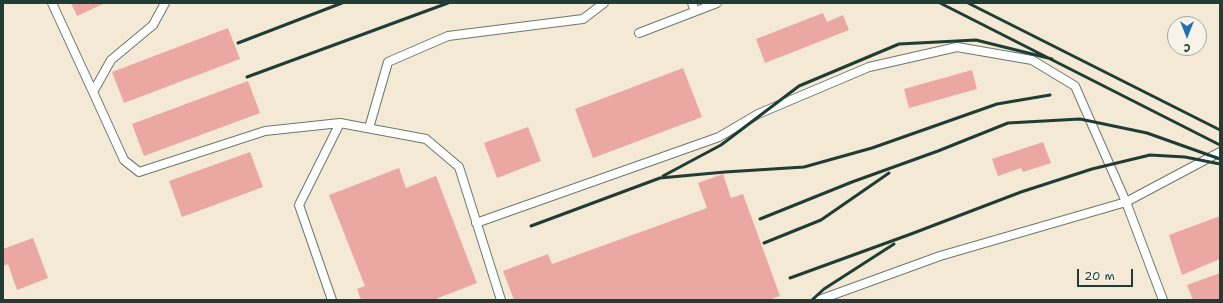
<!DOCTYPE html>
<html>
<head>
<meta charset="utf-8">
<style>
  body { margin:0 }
  #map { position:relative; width:1223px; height:303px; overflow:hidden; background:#f4e9d5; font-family:"Shantell Sans",sans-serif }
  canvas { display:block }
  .frame { position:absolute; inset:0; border:4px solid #1f3d34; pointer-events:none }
  .north { position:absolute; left:1167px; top:16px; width:40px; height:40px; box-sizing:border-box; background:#f7f3e8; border:1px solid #a1aaa0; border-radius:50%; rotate:180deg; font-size:11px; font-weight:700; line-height:16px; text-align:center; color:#1f3d34 }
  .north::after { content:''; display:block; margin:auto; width:14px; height:18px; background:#1f6fb2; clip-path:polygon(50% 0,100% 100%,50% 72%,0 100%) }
  .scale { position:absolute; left:1077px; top:269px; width:56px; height:18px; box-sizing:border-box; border:2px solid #1f3d34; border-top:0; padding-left:5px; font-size:12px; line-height:14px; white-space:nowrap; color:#1f3d34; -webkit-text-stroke:3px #f7f3e8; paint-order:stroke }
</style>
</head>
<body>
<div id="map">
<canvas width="1223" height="303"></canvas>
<div class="frame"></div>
<div class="north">С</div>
<div class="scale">20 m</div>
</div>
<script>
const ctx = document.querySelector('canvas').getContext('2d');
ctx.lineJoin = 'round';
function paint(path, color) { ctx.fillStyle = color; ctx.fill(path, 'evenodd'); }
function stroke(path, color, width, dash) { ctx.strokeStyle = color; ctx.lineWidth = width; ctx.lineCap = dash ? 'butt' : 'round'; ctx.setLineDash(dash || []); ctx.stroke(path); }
paint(new Path2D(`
  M71,3H105L77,16Z
  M823,13L827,22L843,15L849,30L765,63L756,39Z
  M228,28L240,59L124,103L112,72Z
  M683,68L702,117L593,158L575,109Z
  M972,70L977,89L909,108L904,89Z
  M248,81L260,113L144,156L132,124Z
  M528,127L541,161L497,178L484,143Z
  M1043,142L1051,163L1023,172L1021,168L998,176L992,159Z
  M250,152L263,187L182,217L169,181Z
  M399,168L406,188L436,176L477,283L433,300H361L357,289L365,286L329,195Z
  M723,174L731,198L743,194L780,296L768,300H514L503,271L548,254L552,264L707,208L698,183Z
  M1220,216V259L1182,275L1169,235Z
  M33,238L48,278L17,290L8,264L3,266V249Z
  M1220,273V300H1193L1187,285Z`), '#eba8a2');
const lane = new Path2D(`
  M52,3L93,92
  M165,3L153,25L111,60L93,92L124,160L139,172L265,131L340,123L426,139L459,167L501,300
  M692,3L695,11
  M639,33L717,3
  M369,128L388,62L448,36L583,19L604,3
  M476,223L719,137L758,114L869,67L957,47L1032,60L1075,86L1126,202L1163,300
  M332,300L299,205L340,123
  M819,300L940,256L1126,202L1220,152`);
stroke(lane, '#6a796c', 10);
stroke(lane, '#fff', 8);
stroke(new Path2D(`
  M940,3L1220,145
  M968,3L1220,130
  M238,43L342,3
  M247,77L448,3
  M663,176L721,145L799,86L899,44L976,40L1052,59
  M760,219L852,182L938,151L1008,123L1080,119L1147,133L1220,159
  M531,226L660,178L725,172L804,167L872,148L997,104L1050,95
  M764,243L821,220L889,173
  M790,278L911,234L1021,192L1092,169L1150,155L1185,157L1220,164
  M812,300L824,289L894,244`), '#1f3d34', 3);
</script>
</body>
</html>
